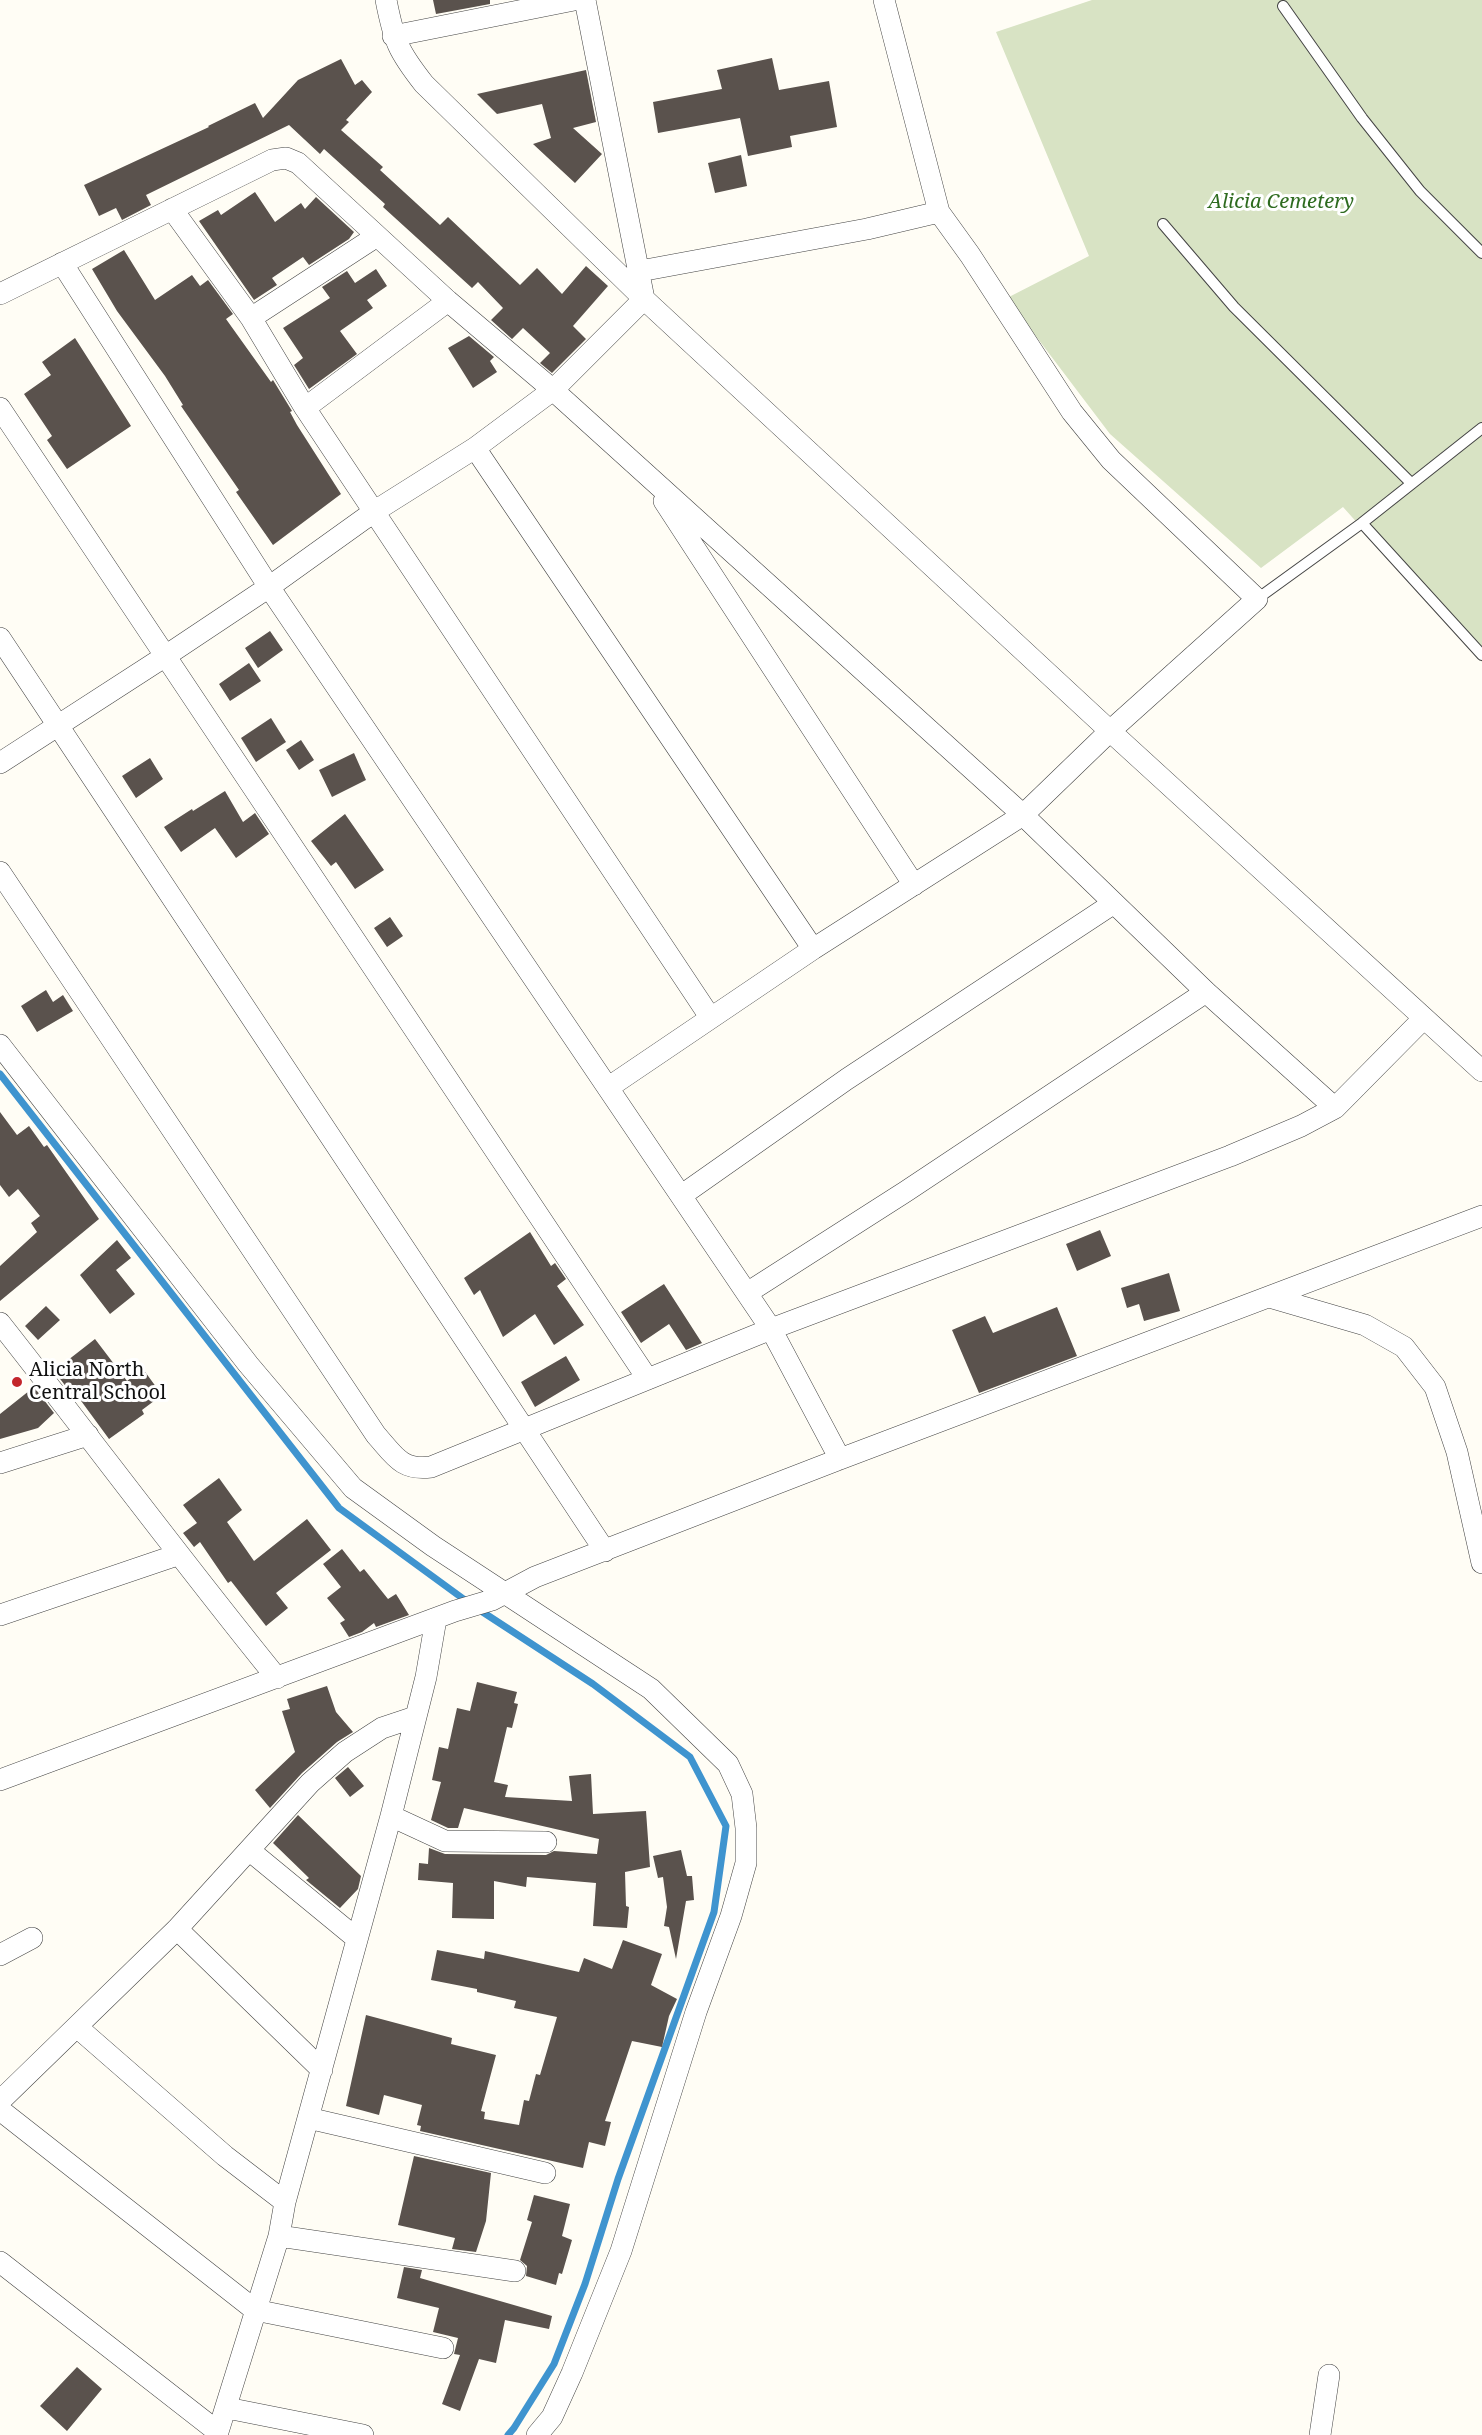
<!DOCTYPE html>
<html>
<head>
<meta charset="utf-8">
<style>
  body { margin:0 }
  canvas { display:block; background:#fffdf5 }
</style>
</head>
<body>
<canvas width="1482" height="2435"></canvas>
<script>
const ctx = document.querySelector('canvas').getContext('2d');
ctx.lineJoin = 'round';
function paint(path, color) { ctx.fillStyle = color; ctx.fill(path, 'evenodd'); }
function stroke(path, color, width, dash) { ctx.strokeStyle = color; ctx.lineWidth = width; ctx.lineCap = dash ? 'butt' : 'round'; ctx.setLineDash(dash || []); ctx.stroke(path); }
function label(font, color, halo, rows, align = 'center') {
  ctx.font = font + ' "Noto Serif",serif'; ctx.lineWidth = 6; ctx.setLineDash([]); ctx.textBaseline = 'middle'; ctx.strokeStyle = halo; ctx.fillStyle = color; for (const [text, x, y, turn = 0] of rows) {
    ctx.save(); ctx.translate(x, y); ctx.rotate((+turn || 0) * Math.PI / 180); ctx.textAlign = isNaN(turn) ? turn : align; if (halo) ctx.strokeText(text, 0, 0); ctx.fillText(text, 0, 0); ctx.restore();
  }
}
paint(new Path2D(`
  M1092,0H1482V662L1343,507L1261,568L1110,434L1007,298L1089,256L996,32Z`), '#d8e3c4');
stroke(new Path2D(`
  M0,1074L339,1508L469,1603
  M478,1609L593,1684L690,1757L726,1826L714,1912L618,2179L585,2284L554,2364L514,2428L508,2435`), '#3f94cf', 7);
paint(new Path2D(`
  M433,0H490V4L436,14Z
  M772,58L779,90L829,81L837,127L790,136L792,147L748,156L740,118L658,133L653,102L722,89L717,70Z
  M341,59L355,85L362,80L372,92L346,120L349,122L341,130L383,167L380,170L440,225L448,217L520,285L537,268L562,294L586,266L608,286L573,326L586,339L552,373L540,363L550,353L523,328L512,339L491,320L503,308L478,282L472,288L383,207L385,204L324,149L320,154L289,125L146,195L151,205L122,220L116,208L99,216L84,185L209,127L208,126L255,103L263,118L298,80Z
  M586,70L596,122L573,128L602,154L575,183L533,144L551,138L542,104L497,114L477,94Z
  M741,155L747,186L715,193L708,163Z
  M255,192L275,222L301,203L305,209L316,197L354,232L349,239L309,265L303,257L272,278L277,285L254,300L199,221L218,210L221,215Z
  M124,250L155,300L192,275L200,286L208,280L233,314L226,319L271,382L273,380L292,411L290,412L297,425L341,494L273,545L236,492L239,490L181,406L183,405L165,376L117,311L92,269Z
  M376,269L387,286L367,300L373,308L340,331L357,354L309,389L294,365L303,358L283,328L330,298L322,287L347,271L355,283Z
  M469,336L494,357L490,361L497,372L473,388L448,348Z
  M75,338L131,426L67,469L47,440L52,436L24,394L51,375L42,362Z
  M270,631L283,650L258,668L245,648Z
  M249,663L261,681L230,701L219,684Z
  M271,718L286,742L256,762L241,738Z
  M301,740L314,760L299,770L286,750Z
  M354,753L366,780L332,797L319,770Z
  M150,758L163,779L136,798L122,776Z
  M225,791L243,822L255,813L269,834L236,858L215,828L181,852L164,827L192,809L193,811Z
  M345,814L384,870L355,889L336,862L331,866L311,841Z
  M390,917L403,936L387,947L374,928Z
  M46,990L53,1002L63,995L73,1011L37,1032L21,1006Z
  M0,1112L17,1135L29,1126L44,1147L47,1145L99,1219L0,1301V1266L37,1232L31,1223L40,1216L18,1189L9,1197L0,1185Z
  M1100,1230L1111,1256L1077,1271L1066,1244Z
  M530,1232L551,1266L555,1263L566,1279L557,1286L584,1325L554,1345L535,1314L503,1337L480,1290L474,1295L464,1278Z
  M117,1240L131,1258L116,1270L135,1294L110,1314L80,1275Z
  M1169,1273L1180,1311L1144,1321L1139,1304L1127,1308L1121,1288Z
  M664,1284L702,1343L686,1350L669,1324L641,1343L621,1312Z
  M46,1306L60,1320L38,1340L25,1326Z
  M1057,1307L1077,1356L979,1393L952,1330L985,1316L993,1333Z
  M95,1339L127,1381L143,1369L162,1395L142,1410L144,1414L109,1439L76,1394L74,1397L54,1371Z
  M566,1356L580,1380L535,1407L521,1382Z
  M34,1387L54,1413L38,1428L0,1439V1414Z
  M219,1478L242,1510L227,1522L254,1561L307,1519L331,1550L276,1593L288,1608L266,1626L231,1581L228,1583L200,1542L194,1547L183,1533L197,1523L183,1505Z
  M342,1549L360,1572L364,1569L388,1599L396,1594L409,1615L376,1627L374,1623L362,1632L349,1637L340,1623L345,1620L327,1598L341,1587L323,1564Z
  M477,1682L517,1692L514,1703L518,1704L512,1728L507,1727L494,1782L508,1785L505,1797L572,1801L569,1776L591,1774L593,1814L646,1811L650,1867L625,1872L626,1906L629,1907L627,1928L593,1926L596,1883L527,1877L526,1887L494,1881V1919L452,1918L453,1883L418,1880L419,1863L428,1864L429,1848L445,1854L546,1855L554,1851L597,1854L599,1839L464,1808L458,1828H448L431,1820L441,1782L432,1780L439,1747L448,1749L457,1708L470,1711Z
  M327,1686L336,1712L353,1732L337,1742L302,1773L270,1808L255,1790L295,1752L282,1711L290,1709L287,1699Z
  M348,1767L364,1786L350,1797L335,1778Z
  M298,1815L361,1876L358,1889L340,1908L306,1880L309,1878L273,1843Z
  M681,1850L687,1876H692L694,1900L686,1901L676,1959L669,1927L664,1926L667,1907L663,1877L658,1878L653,1856Z
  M623,1940L662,1954L651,1985L677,1999L669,2016L662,2047L632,2041L605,2121L611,2122L605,2146L589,2142L583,2168L420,2131L421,2126L417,2125L422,2105L384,2095L379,2115L346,2106L366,2015L452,2038L451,2044L496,2055L481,2111L485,2112L484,2119L519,2125L524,2100L529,2101L536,2074L540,2075L557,2017L514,2008L516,2001L477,1992V1989L431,1980L437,1950L484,1959L485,1951L579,1972L584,1958L612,1969Z
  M414,2156L491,2173L486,2221L476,2252L452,2249L455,2238L398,2225Z
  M534,2195L570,2204L562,2236L572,2240L562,2274L559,2273L556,2285L526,2276L527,2266L520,2260L532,2222L527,2220Z
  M404,2267L422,2270L420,2278L552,2316L549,2329L505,2320L496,2363L479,2359L460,2411L442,2404L460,2355L454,2354L458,2338L433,2332L439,2308L397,2298Z
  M77,2367L102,2389L67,2431L40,2406Z`), '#5a524d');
const service = new Path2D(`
  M1283,6L1362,118L1420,191L1482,253
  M1163,224L1234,307L1411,483
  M1362,523L1482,655
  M1257,599L1362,523L1482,428`);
const minor = new Path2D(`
  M386,0C394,41 398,51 424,84L644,299L1110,731L1482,1071
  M393,36L574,0
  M172,209L251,318L305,408L710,1017
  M62,263L269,587L771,1329L840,1459
  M640,271L867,229L939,212
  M0,294L272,160L286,158L298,163L448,301L553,390L1023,815L1206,992L1335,1108
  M251,318L377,236
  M0,408L647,1378
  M305,408L448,301
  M475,448L813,949
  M664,501L914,885
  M0,638L605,1551
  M0,763L164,657L269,587L375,511L475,448L553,390L644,299L585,0
  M0,872L376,1435C394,1455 401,1471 431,1467L771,1329L1230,1156L1301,1126L1335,1108L1424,1018
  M0,1045L248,1364L353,1488L433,1546L651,1689L728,1764L742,1794L746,1828V1863L731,1916L696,2012L621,2251L572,2373L552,2417L537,2435
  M609,1087L813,949L1023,815L1110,731L1257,599L1111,460L1072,412L970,255L939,212L884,0
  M682,1195L847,1079L1114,903
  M747,1293L905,1192L1206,992
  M1269,1297L1365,1325L1404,1347L1435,1387L1457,1452L1482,1563
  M0,1323C93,1441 182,1561 277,1678
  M0,1463L88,1435
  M0,1615L177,1555
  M0,1780L455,1611L492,1600L535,1577L840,1459L1482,1216
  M391,1816L445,1841L546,1842
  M249,1850L356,1938
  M177,1929L322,2070
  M0,1955L32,1938
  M77,2027L225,2156L285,2202
  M0,2101L177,1929L310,1783L345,1752L382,1728L415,1717
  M0,2110L255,2310L443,2348
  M308,2118L545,2173
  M279,2236L515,2271
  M0,2262L218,2432
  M227,2408L363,2435
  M217,2435L279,2236L285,2202L391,1816L426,1677L436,1619
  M1320,2435L1329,2375`);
stroke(service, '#444', 12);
stroke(minor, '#444', 22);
stroke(service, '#fff', 10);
stroke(minor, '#fff', 21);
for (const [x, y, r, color] of [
  [17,1382,6,"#c3262c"]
]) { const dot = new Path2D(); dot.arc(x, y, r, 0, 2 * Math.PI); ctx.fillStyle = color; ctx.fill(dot); stroke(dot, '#fff', 2); }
label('italic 20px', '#2e6b1f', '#fff', [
  ["Alicia Cemetery",1281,202]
]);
label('20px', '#111', '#fff', [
  ["Alicia North",29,1370],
  ["Central School",29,1393]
], 'left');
</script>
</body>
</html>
